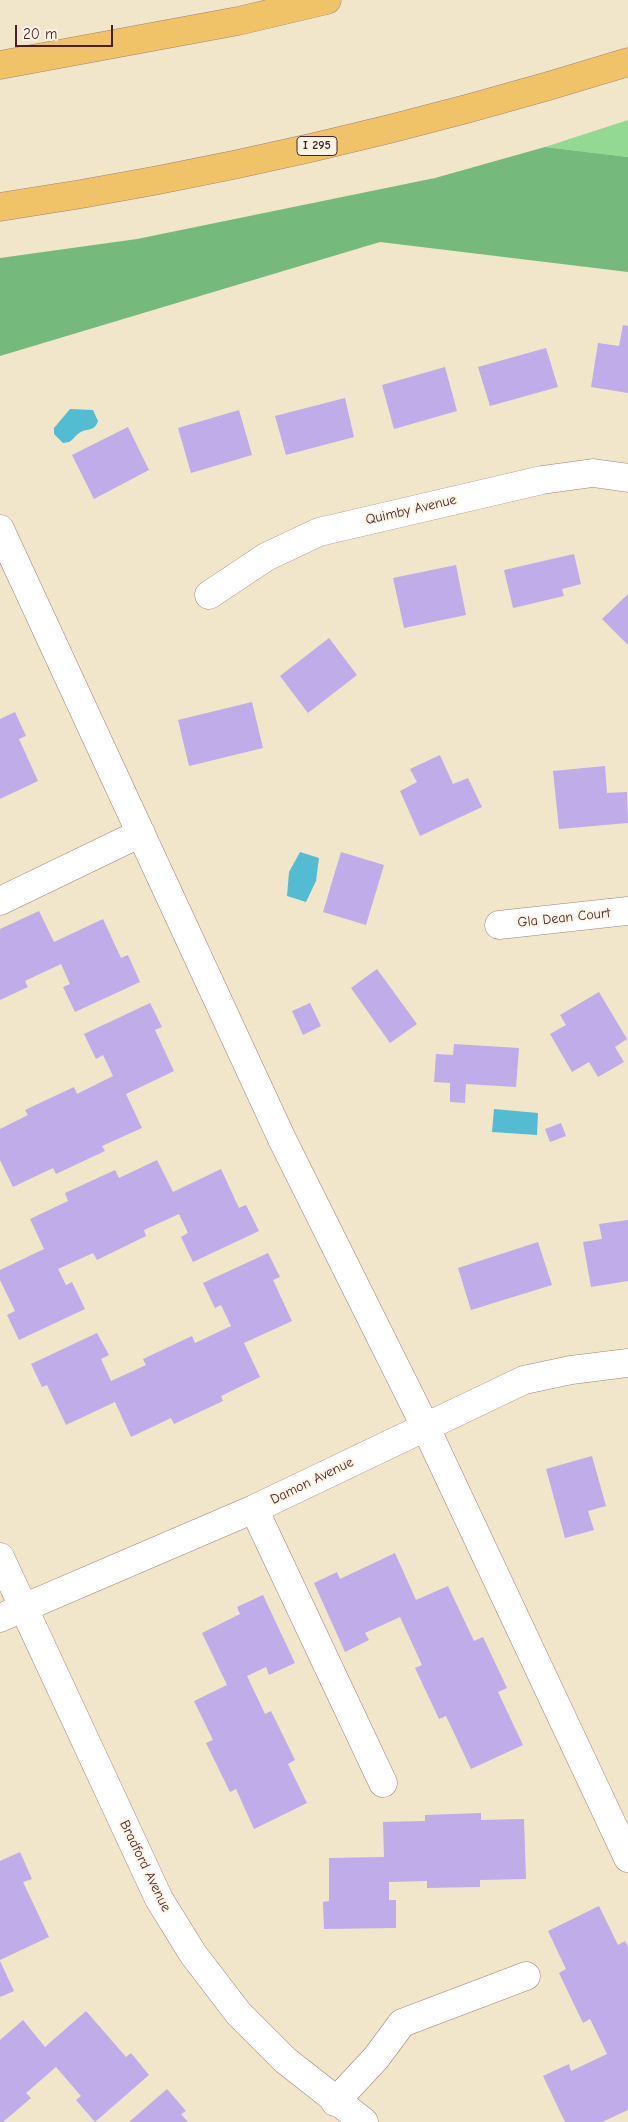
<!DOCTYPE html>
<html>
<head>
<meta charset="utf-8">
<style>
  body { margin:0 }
  #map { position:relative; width:628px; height:2122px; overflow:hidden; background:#f1e6ca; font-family:"Comic Neue",sans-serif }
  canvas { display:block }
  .scale { position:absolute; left:15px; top:25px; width:98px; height:22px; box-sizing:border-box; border:2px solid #4a1f2b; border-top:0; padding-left:6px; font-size:15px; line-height:18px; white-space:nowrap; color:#4a1f2b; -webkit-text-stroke:4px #fcf5e5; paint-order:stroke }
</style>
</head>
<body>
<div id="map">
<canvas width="628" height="2122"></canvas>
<div class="scale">20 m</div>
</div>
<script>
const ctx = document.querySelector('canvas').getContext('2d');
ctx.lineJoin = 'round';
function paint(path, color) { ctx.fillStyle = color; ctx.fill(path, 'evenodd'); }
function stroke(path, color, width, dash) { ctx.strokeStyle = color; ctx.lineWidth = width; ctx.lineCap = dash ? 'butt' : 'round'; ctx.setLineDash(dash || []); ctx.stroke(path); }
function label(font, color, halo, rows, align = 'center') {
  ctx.font = font + ' "Comic Neue",sans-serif'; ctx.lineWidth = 4; ctx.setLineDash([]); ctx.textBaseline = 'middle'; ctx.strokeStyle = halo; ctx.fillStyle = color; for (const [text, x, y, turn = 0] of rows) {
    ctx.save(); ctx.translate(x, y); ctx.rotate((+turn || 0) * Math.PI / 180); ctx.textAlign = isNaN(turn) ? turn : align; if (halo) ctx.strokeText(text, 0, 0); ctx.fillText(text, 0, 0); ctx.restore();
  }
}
paint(new Path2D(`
  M628,120V157L545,147Z`), '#93d993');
paint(new Path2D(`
  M545,147L628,157V272L380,242L0,356V258L137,239L435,178Z`), '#76b97d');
paint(new Path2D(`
  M70,409L93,410L98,421C94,433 86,427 78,434C75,436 73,440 69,442L63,443L54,434V428Z
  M300,852L319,858L316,881L306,902L287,896L289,872Z
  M494,1109L538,1113L537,1135L492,1132Z`), '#54bcd2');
paint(new Path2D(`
  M623,325L628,326V393L591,387L598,343L619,346Z
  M546,348L558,387L490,406L478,367Z
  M445,367L457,411L394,429L382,385Z
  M345,398L354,437L286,455L275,416Z
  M239,410L252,455L191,473L178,428Z
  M128,427L149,470L94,499L72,455Z
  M574,554L581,584L562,589L564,596L513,608L504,570Z
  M456,565L466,615L404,628L393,578Z
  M628,594V645L602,619Z
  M329,638L357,675L308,713L280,676Z
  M252,702L263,748L189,766L178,720Z
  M15,712L26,736L19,739L38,781L0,799V719Z
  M440,755L453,784L468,778L482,807L420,836L400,791L417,782L410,769Z
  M605,766L607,793L627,792L628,823L559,829L553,771Z
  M341,852L384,865L366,925L323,912Z
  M39,911L54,942L103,919L121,958L128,955L140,982L75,1012L63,987L70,984L61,964L25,981L28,987L0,1000V929Z
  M377,969L417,1024L390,1043L351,988Z
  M599,992L627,1039L615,1047L624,1062L598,1077L589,1062L572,1072L550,1034L566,1025L560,1015Z
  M150,1003L162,1027L155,1030L174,1071L126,1094L142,1128L102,1146L105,1151L56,1174L53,1168L13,1187L0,1160V1129L28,1115L25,1110L74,1087L77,1094L113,1076L103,1055L96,1059L84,1034Z
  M310,1003L321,1026L303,1035L292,1011Z
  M454,1044L519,1048L516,1087L466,1084L465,1103L450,1102V1083L434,1082L436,1054L453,1055Z
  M561,1123L566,1136L550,1142L545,1129Z
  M157,1160L173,1192L221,1169L239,1208L246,1205L259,1231L193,1262L181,1237L188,1233L179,1214L144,1230L146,1236L97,1260L93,1253L58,1269L66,1285L72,1282L85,1309L19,1340L7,1315L15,1311L0,1280V1270L44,1249L30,1219L68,1201L65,1193L115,1170L119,1178Z
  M628,1220V1281L591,1287L583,1242L602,1239L599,1224Z
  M538,1242L552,1285L471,1310L458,1268Z
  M268,1253L280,1277L273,1280L292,1321L244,1343L260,1377L221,1396L223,1401L174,1424L171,1418L131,1437L115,1402L66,1425L47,1385L42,1387L31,1364L97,1333L109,1355L101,1359L111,1381L146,1365L143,1359L192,1336L195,1343L231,1326L221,1305L215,1308L203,1283Z
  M592,1456L606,1506L588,1511L594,1530L565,1538L546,1469Z
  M395,1553L416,1600L448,1586L474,1641L483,1637L507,1688L498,1692L523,1745L471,1769L446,1716L439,1719L415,1668L422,1665L400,1617L365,1633L369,1640L345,1652L314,1583L337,1572L340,1579Z
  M263,1595L295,1663L269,1675L266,1667L247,1676L265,1714L271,1711L295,1760L288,1764L307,1803L254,1829L236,1789L230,1792L206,1743L213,1740L194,1701L227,1685L202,1633L240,1614L237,1607Z
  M481,1813V1820L524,1819L526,1879L480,1880V1887L427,1888V1881L389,1882V1900H396V1928L324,1929L323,1902L329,1901V1858L384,1857L383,1822L425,1821V1815Z
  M20,1852L32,1879L23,1882L49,1937L0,1960V1861Z
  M599,1906L618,1945L625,1941L628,1947V2110L602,2122H565L543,2076L569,2064L571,2071L607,2054L590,2019L583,2023L559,1973L566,1969L548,1931Z
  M0,1961L14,1991L0,1997Z
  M86,2011L126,2057L131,2053L149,2075L95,2122L76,2100L81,2096L56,2067L26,2093L31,2098L3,2122H0V2040L23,2020L45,2047Z
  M167,2089L186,2111L181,2114L188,2122H129Z`), '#bface8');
const minor = new Path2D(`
  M0,529L282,1139L425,1426L628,1858
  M209,595L266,557L319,532L542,480L593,473L628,478
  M0,901L141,833
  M499,925L628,911
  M254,1509L383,1783
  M0,1557L159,1899L193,1954L239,2014L285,2060L364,2122
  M0,1618L254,1509L524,1380L571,1370L628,1363
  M335,2102L376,2058L402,2023L526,1976`);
const highway = new Path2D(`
  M0,65L238,21L327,0
  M0,207C213,175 422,126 628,62`);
stroke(minor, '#9e827a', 29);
stroke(highway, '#9e827a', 29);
stroke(minor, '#fff', 28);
stroke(highway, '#f0c369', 28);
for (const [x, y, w] of [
  [317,146,40]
]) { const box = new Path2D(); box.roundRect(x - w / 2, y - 9.5, w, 19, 4); ctx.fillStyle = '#fcf5e5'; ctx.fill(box); stroke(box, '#4a1f2b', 1); }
label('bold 12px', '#4a1f2b', null, [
  ["I 295",317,146]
]);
label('14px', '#4a1f2b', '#fcf5e5', [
  ["Quimby Avenue",411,510,-13],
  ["Gla Dean Court",564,918,-6],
  ["Damon Avenue",312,1481,-26],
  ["Bradford Avenue",145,1866,64]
]);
</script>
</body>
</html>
